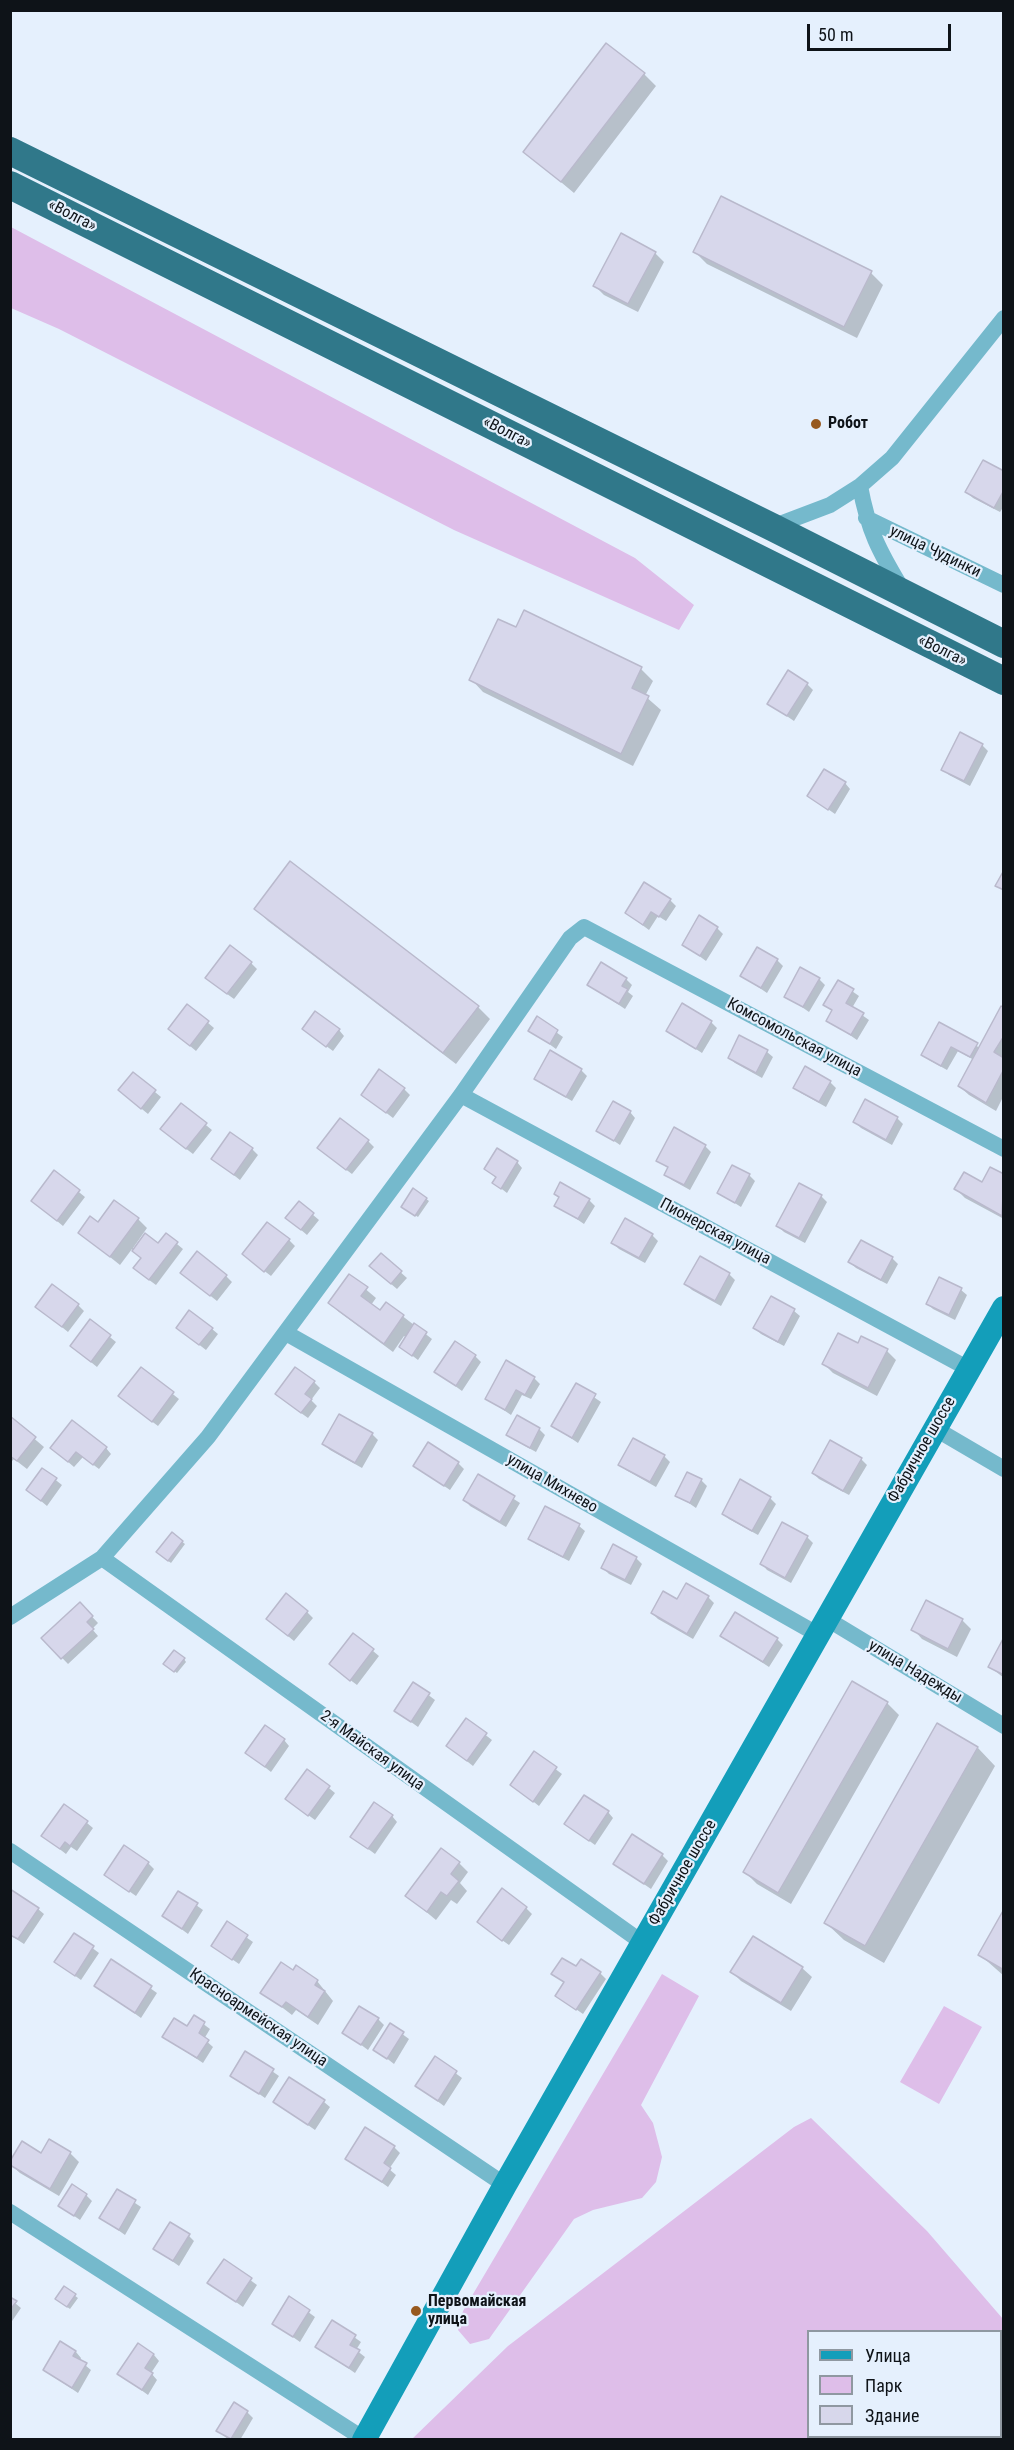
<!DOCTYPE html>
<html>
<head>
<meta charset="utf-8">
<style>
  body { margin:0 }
  #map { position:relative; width:1014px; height:2450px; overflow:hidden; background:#e5f0fd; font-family:"Roboto Condensed",sans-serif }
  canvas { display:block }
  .frame { position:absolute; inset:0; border:12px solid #0e1318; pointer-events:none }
  .legend { position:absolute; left:807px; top:2330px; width:195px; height:108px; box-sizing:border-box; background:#e5f0fd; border:2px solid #8f98a1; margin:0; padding:8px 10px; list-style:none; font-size:18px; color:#0e1318 }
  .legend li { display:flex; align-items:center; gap:12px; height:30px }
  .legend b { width:30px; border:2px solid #8f98a1 }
  .scale { position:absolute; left:807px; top:24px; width:144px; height:27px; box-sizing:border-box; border:3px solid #0e1318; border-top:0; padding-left:8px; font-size:18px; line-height:21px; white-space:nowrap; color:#0e1318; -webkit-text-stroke:4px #e5f0fd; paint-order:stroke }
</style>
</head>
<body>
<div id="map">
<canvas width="1014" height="2450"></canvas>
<div class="frame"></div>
<ul class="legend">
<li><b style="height:8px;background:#139eba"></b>Улица</li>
<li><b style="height:16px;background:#debee9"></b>Парк</li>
<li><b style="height:16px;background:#d7d7eb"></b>Здание</li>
</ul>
<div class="scale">50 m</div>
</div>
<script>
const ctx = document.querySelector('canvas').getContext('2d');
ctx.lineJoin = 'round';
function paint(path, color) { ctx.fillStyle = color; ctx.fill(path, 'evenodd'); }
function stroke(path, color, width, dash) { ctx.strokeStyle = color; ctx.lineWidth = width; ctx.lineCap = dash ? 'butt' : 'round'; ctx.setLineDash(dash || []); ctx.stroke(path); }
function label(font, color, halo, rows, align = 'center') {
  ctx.font = font + ' "Roboto Condensed",sans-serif'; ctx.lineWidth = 4.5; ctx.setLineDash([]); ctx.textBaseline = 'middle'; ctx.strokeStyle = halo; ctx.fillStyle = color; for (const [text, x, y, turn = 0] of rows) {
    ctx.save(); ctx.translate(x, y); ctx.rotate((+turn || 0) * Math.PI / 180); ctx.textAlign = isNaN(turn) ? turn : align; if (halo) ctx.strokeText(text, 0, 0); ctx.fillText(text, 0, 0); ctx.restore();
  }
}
paint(new Path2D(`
  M11,227L635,558L694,605L679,630L454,530L59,329L11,308Z
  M662,1974L699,1996L641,2105L653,2123L662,2157L656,2182L642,2198L593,2210L574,2219L489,2339L470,2344L458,2330L463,2311Z
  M944,2006L982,2027L939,2104L900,2082Z
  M811,2118L927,2231L1003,2319V2439H412L508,2346L794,2127ZM808,2332H1000V2436H808Z`), '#debee9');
paint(new Path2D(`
  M644,74L656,86L574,193L525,152Z
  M695,252L871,273L883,285L857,338L707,264Z
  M655,253L664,262L638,312L604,295L595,286Z
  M1004,472V506L1000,512L973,498L967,492Z
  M516,629L641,669L653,681L645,696L661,710L633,766L483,692L471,679Z
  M807,684L813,690L794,721L769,704Z
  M982,745L988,751L970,786L949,775L943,769Z
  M845,783L850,789L835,814L809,796Z
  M670,900L676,906L666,921L658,916L649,930L626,913Z
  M256,909L478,1007L490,1019L456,1064L268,921Z
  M717,928L723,934L706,961L683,944Z
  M777,960L783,966L767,993L742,976Z
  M251,963L257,969L234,999L212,983Z
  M626,979L632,985L628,992L633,996L625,1009L589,985Z
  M819,979L825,985L809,1012L786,996Z
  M839,982L859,996L852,1008L869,1020L857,1040L828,1020L833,1012L825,1005Z
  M188,1006L214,1028L196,1051L170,1029Z
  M1004,1009V1095L996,1111L969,1095L959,1086L974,1060L958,1051L947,1070L929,1060L923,1055L939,1024L980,1048Z
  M537,1019L563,1037L556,1049L530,1030Z
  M711,1022L717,1028L702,1053L668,1031Z
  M339,1030L344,1036L333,1051L310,1034Z
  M767,1052L773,1057L762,1078L735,1063L729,1057Z
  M581,1070L587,1076L572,1101L542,1084L536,1078Z
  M133,1074L161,1097L148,1114L126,1096Z
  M830,1082L836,1088L826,1107L801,1093L795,1088Z
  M404,1089L410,1095L393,1118L363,1095Z
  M181,1105L212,1130L193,1154L168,1135Z
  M630,1112L635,1118L620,1145L598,1130Z
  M897,1118L903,1124L892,1145L861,1128L855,1122Z
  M368,1141L374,1147L352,1174L325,1154Z
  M705,1146L711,1152L690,1190L672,1180L666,1174L669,1169L657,1160Z
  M252,1149L258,1155L240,1180L213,1159Z
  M517,1162L522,1168L507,1193L494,1183L496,1178L485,1169Z
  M54,1172L85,1197L63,1226L33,1201Z
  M749,1175L755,1181L741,1207L719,1193Z
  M1004,1176V1219L965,1198L956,1189Z
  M414,1190L429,1201L418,1217L406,1209Z
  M556,1194L589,1200L595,1206L584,1224L556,1205L560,1198Z
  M821,1196L827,1202L805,1243L784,1232L778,1226Z
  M299,1203L319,1220L307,1235L293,1223Z
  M138,1219L147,1228L133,1248L135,1249L158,1245L166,1235L183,1249L156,1285L141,1274L142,1259L132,1249L120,1265L80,1233Z
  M652,1235L658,1241L645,1263L619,1249L613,1243Z
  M289,1240L295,1246L271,1276L250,1260Z
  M381,1255L407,1278L397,1289L377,1272Z
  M892,1258L898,1264L887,1284L856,1268L850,1262Z
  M729,1274L735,1280L721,1306L692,1290L686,1284Z
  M226,1276L232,1282L217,1301L188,1278Z
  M350,1276L376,1298L371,1305L380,1312L387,1304L432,1339L418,1360L401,1347L407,1338L404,1336L393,1352L339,1312L330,1303Z
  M961,1290L967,1295L955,1320L933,1309L928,1304Z
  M771,1298L794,1311L800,1316L784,1346L761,1334L755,1328Z
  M78,1305L84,1311L68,1332L37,1307Z
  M90,1321L116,1342L97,1367L71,1346Z
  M212,1329L218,1334L206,1350L184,1333Z
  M858,1345L887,1351L896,1360L877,1396L833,1373L824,1364Z
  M475,1356L481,1362L462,1391L436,1372Z
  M141,1369L179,1399L158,1426L126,1402Z
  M534,1378L540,1384L531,1399L522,1395L511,1415L486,1398Z
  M314,1382L320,1388L311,1400L317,1406L308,1418L283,1400Z
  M576,1385L601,1402L578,1443L553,1426Z
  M517,1417L539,1429L545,1435L536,1452L514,1440L508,1435Z
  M10,1418L44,1447L27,1469L14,1459L10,1463Z
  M372,1434L378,1440L362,1468L330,1450L324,1444Z
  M52,1448H106L111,1454L99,1469L83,1457L74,1467Z
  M664,1456L670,1462L656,1487L626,1470L620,1465Z
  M861,1459L867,1465L849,1495L819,1479L813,1473Z
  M458,1463L464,1469L450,1490L415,1466Z
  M43,1470L62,1485L47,1506L28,1490Z
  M478,1476L520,1503L506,1527L470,1506L465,1500Z
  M701,1480L707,1486L696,1508L677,1495Z
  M770,1498L776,1504L758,1535L729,1519L723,1513Z
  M579,1526L585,1531L569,1561L536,1544L530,1538Z
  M172,1534L185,1544L171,1563L160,1555Z
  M807,1537L813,1543L791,1583L767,1570L762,1564Z
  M636,1558L642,1564L631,1585L609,1574L603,1568Z
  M708,1597L714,1603L693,1639L658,1619L652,1613L678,1601Z
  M80,1604L98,1623L92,1629L98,1636L68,1664L43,1638Z
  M307,1612L313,1618L294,1641L273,1624Z
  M962,1620L971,1629L957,1657L922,1639L913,1629Z
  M722,1636L777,1639L783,1645L769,1667Z
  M1004,1641V1678L990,1667Z
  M373,1651L379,1656L357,1685L337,1670Z
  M184,1659L186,1662L177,1673L168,1666Z
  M414,1684L435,1700L418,1727L396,1711Z
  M887,1703L899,1715L791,1904L757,1884L745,1872Z
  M466,1720L492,1740L473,1766L448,1746Z
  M284,1740L289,1746L271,1772L247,1753Z
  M978,1748L995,1766L884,1963L844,1940L826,1923Z
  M534,1753L562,1774L539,1806L512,1785Z
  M308,1771L335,1793L315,1820L293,1804Z
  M608,1812L613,1818L595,1845L566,1824Z
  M392,1816L397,1822L375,1854L352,1837Z
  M87,1823L93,1828L77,1851L71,1847L66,1854L49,1841Z
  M662,1855L668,1861L651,1889L615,1864Z
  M148,1863L154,1869L136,1896L106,1875Z
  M459,1863L468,1872L460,1883L467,1891L457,1904L451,1900L436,1920L407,1896Z
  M179,1893L203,1910L188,1934L164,1916Z
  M526,1908L532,1914L509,1945L485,1928Z
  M38,1909L44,1914L24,1944L10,1935Z
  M1004,1912V1976L979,1954Z
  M227,1924L253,1942L239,1964L213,1946Z
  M75,1935L99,1953L81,1980L56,1962Z
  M753,1938L802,1968L812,1977L791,2011L741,1981L732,1972Z
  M112,1961L157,1993L141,2018L95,1985Z
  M576,1969L600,1973L606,1979L583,2014L557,1996L565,1983L553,1974Z
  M293,1972L317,1981L333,2001L318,2025L296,2010L292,2015L262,1992Z
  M194,2017L210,2029L204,2039L213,2047L203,2063L164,2037L187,2028Z
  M378,2019L384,2025L368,2050L344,2032Z
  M390,2025L409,2039L394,2064L375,2049Z
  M246,2053L279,2076L265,2098L232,2075Z
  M435,2058L462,2078L444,2106L417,2086Z
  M275,2102H324L330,2107L315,2130Z
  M49,2141L70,2153L79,2162L59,2196L20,2173L10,2164L41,2155Z
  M394,2147L400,2153L389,2169L396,2175L388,2187L347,2158Z
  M117,2191L141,2207L125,2235L101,2218Z
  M86,2195L92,2201L80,2220L60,2206Z
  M189,2236L194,2241L179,2266L155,2249Z
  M224,2261L257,2285L243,2307L209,2283Z
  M64,2288L78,2298L70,2309L59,2301Z
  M289,2298L315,2317L300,2342L273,2323Z
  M10,2299L21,2308L10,2324Z
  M333,2322L361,2342L356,2350L365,2357L355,2373L317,2347Z
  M60,2343L76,2352L81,2358L80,2361L91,2370L78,2393L44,2370Z
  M154,2355L159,2361L151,2373L157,2380L148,2395L119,2374Z
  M247,2412L253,2418L240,2440H229L218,2431Z`), '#0003');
const building = new Path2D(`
  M606,43L645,73L561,182L523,152Z
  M721,196L872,271L844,327L693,252Z
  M621,233L656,252L628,304L593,286Z
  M983,460L1004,471V490L994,508L965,492Z
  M524,610L642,667L632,688L649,696L621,754L469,680L498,619L516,627Z
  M788,670L808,683L787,716L767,704Z
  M960,732L983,744L964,781L941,770Z
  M824,769L846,782L828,810L807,796Z
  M290,861L479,1006L443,1053L254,909Z
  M1004,870V890L995,886Z
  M644,882L671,899L659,917L651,912L643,925L625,913Z
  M699,915L718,927L700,956L682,945Z
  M230,945L252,962L227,994L205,978Z
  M757,947L778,959L761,988L740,976Z
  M601,962L627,978L622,986L628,989L619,1004L587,985Z
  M800,967L820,978L803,1007L784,997Z
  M838,980L854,989L846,1003L864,1013L851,1035L826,1021L832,1010L823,1005Z
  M682,1003L712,1021L696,1049L666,1031Z
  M187,1004L209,1021L190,1046L168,1029Z
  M1001,1006L1004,1008V1036L994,1052L1004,1058V1069L986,1103L958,1086Z
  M315,1011L340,1029L326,1047L302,1029Z
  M537,1016L558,1030L550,1044L528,1031Z
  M939,1022L978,1043L970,1057L951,1047L941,1066L921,1055Z
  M739,1035L768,1050L756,1073L728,1058Z
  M550,1050L582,1069L566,1097L534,1079Z
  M805,1066L831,1081L819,1102L793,1088Z
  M379,1069L405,1088L386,1113L361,1095Z
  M133,1072L156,1090L141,1109L118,1090Z
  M865,1099L898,1117L886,1140L853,1122Z
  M613,1101L631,1111L614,1141L596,1131Z
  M181,1103L207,1123L186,1149L160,1129Z
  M340,1118L369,1140L346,1170L317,1148Z
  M674,1127L706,1145L684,1185L664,1175L668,1167L656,1161Z
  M230,1132L253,1148L234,1175L211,1159Z
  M497,1148L518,1161L501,1189L492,1183L496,1177L484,1169Z
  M732,1165L750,1174L735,1203L717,1193Z
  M990,1167L1004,1174L1002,1216L954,1189L964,1172L982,1182Z
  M54,1170L80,1190L57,1221L31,1201Z
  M560,1182L590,1199L578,1219L554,1206L559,1197L554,1194Z
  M799,1183L822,1195L799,1238L776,1226Z
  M413,1188L427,1198L415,1216L401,1207Z
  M114,1200L139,1218L110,1257L78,1233L90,1216L98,1222Z
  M299,1201L314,1213L301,1230L285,1218Z
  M625,1218L653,1234L639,1258L611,1243Z
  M267,1222L290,1239L264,1272L242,1254Z
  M145,1233L158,1243L166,1233L178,1242L149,1280L133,1268L141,1258L132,1251Z
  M861,1240L893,1257L881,1280L848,1262Z
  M197,1251L227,1275L210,1296L180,1273Z
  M381,1253L402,1271L391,1284L369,1266Z
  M700,1256L730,1273L715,1301L684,1284Z
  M349,1274L368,1287L361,1296L380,1310L386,1302L404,1315L384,1344L328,1303Z
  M939,1277L962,1288L949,1315L926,1304Z
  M52,1284L79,1304L62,1327L35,1307Z
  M771,1296L795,1309L778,1342L753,1328Z
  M189,1310L213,1328L199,1345L176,1328Z
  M90,1319L111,1335L91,1362L70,1346Z
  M414,1323L427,1332L412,1356L399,1347Z
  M838,1333L858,1343L861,1336L888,1349L868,1388L822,1364Z
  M455,1341L476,1355L456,1386L434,1372Z
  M506,1360L535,1377L525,1395L516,1390L505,1410L485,1399Z
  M141,1367L174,1392L152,1422L118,1396Z
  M295,1367L315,1381L305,1394L312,1399L301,1413L275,1394Z
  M576,1383L596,1394L572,1438L551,1426Z
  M339,1414L373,1433L355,1463L322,1444Z
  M517,1415L540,1428L530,1448L506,1435Z
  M10,1416L36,1437L17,1461L10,1456Z
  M72,1420L107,1447L93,1465L76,1452L68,1462L50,1448Z
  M633,1438L665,1455L650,1482L618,1465Z
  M830,1440L862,1458L843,1491L812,1473Z
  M428,1442L459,1462L444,1486L413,1466Z
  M42,1468L57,1478L41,1501L26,1490Z
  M687,1472L702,1479L690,1503L675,1496Z
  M478,1474L515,1496L500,1522L463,1500Z
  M740,1479L771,1497L752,1531L722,1514Z
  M545,1506L580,1524L563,1557L528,1539Z
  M782,1522L808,1536L785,1578L760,1564Z
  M172,1532L183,1541L168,1561L156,1552Z
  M613,1544L637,1557L625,1580L601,1568Z
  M686,1583L709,1596L687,1634L651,1613L663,1591L677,1599Z
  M286,1593L308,1611L288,1636L266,1619Z
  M926,1600L963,1619L948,1649L911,1630Z
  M80,1602L93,1616L87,1622L94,1629L61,1659L41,1638Z
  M735,1612L778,1638L763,1662L720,1636Z
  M353,1633L374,1649L350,1681L329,1664Z
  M1004,1637V1675L988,1667Z
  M174,1650L185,1658L174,1672L163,1664Z
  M852,1681L888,1702L778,1893L743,1872Z
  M413,1682L430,1693L411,1722L394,1711Z
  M466,1718L487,1733L467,1761L446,1746Z
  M937,1723L978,1747L865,1946L824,1923Z
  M265,1725L285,1739L265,1767L245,1753Z
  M534,1751L557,1767L533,1802L510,1785Z
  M307,1769L330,1786L308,1816L285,1799Z
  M584,1795L609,1811L589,1841L564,1824Z
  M374,1802L393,1815L368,1849L350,1837Z
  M64,1804L88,1821L70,1846L65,1842L60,1849L41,1836Z
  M632,1834L663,1854L644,1884L613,1864Z
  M124,1845L149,1862L129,1892L104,1875Z
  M441,1848L460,1862L451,1874L459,1881L447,1896L441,1892L427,1912L405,1896Z
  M502,1888L527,1907L502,1941L477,1922Z
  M10,1889L39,1908L18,1939L10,1935Z
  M178,1891L198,1903L182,1929L162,1916Z
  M1004,1909V1970L978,1955Z
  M227,1921L248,1935L232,1960L211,1946Z
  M74,1933L94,1946L75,1976L54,1962Z
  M753,1936L803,1967L781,2003L730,1972Z
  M562,1958L576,1966L581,1959L601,1972L576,2010L555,1996L564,1982L551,1974Z
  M111,1959L152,1986L135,2013L94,1986Z
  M281,1962L293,1970L296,1965L318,1980L315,1985L325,1991L308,2017L286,2002L282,2007L260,1993Z
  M359,2006L379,2018L361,2045L342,2033Z
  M194,2015L205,2022L199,2033L209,2040L197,2058L162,2037L174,2018L187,2026Z
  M390,2023L404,2032L387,2059L373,2050Z
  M245,2051L274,2069L259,2094L230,2076Z
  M435,2056L457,2071L438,2101L415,2086Z
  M289,2077L325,2100L308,2125L273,2102Z
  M365,2127L395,2146L384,2163L391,2168L382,2182L345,2159Z
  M49,2139L71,2152L50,2189L10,2165V2161L22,2141L41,2153Z
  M72,2184L87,2194L74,2216L58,2206Z
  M117,2189L136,2200L119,2230L99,2218Z
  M170,2222L190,2234L173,2261L153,2249Z
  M224,2259L252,2278L236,2302L207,2283Z
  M64,2286L76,2294L67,2307L55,2299Z
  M289,2296L310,2310L293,2337L272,2324Z
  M10,2297L17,2301L10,2310Z
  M332,2320L356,2335L350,2345L360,2350L349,2368L315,2347Z
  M60,2341L76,2351L73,2356L87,2363L72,2388L43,2370Z
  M138,2343L154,2354L145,2368L153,2373L142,2390L117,2374Z
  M234,2402L248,2411L231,2439L216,2431Z`);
paint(building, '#d7d7eb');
stroke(building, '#b9b9cc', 1.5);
stroke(new Path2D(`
  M860,486C868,530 879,551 902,589
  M866,518L1004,585
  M772,527L830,505L860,486L892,458L1004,318
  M461,1095L969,1369
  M286,1333L817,1634
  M934,1428L1004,1469
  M102,1558L643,1943
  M10,1617L102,1558L208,1437L461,1095L570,938L584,927L1004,1149
  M827,1619L1004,1726
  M10,1851L505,2185
  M10,2212L364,2439`), '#75b9cc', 16);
stroke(new Path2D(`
  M364,2440L505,2185L1004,1308`), '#139eba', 24);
stroke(new Path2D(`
  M10,151L772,527L1004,644
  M10,185L1004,681`), '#30788a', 28);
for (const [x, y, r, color] of [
  [816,424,6,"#97591f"],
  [416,2311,6,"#97591f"]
]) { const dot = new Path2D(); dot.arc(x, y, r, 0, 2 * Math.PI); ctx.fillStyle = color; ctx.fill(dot); stroke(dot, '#e5f0fd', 2); }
label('16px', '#0e1318', '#e5f0fd', [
  ["«Волга»",72,216,27],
  ["«Волга»",507,433,27],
  ["улица Чудинки",935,552,26],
  ["«Волга»",942,651,26],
  ["Комсомольская улица",794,1038,28],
  ["Пионерская улица",715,1232,28],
  ["Фабричное шоссе",922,1450,-60],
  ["улица Михнево",552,1484,30],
  ["улица Надежды",915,1672,31],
  ["2-я Майская улица",372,1751,36],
  ["Фабричное шоссе",683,1873,-60],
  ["Красноармейская улица",258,2018,34]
]);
label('bold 16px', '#0e1318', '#e5f0fd', [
  ["Робот",828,424],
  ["Первомайская",428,2302],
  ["улица",428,2320]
], 'left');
</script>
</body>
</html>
